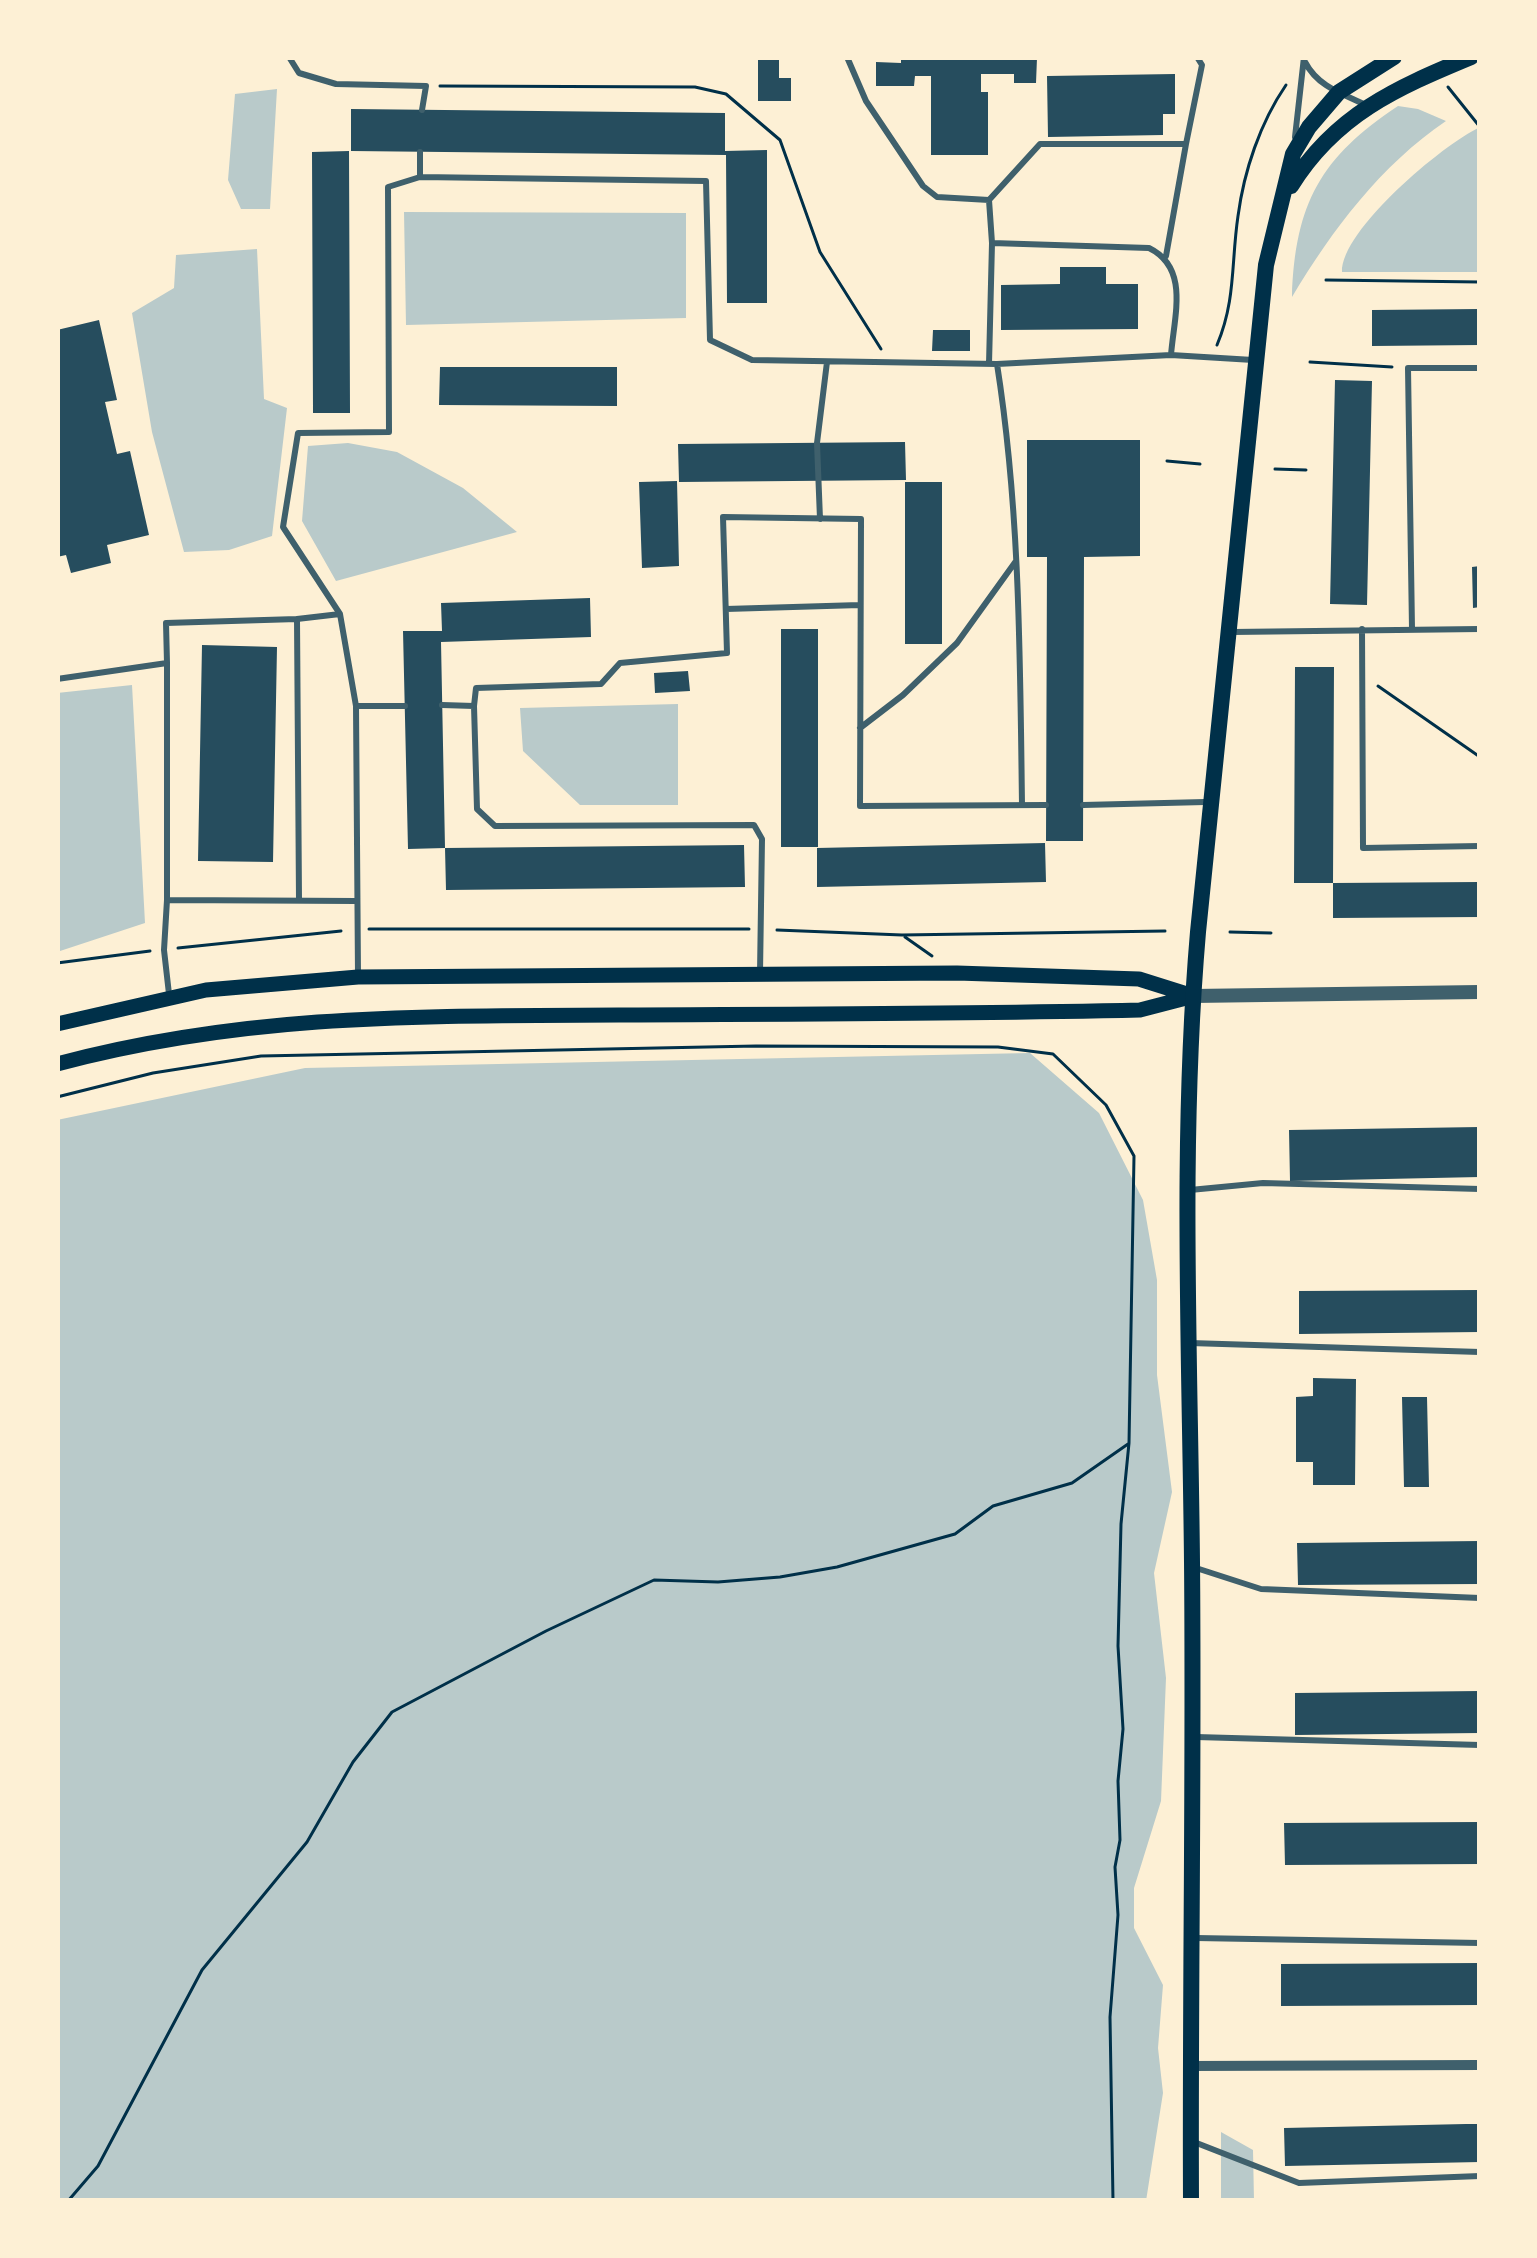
<!DOCTYPE html>
<html>
<head>
<meta charset="utf-8">
<style>
  body { margin:0 }
  #map { position:relative; width:1537px; height:2258px; overflow:hidden; background:#fdf0d5; font-family:"Golos Text",sans-serif }
  canvas { display:block }
  .frame { position:absolute; inset:0; border:60px solid #fdf0d5; pointer-events:none }
</style>
</head>
<body>
<div id="map">
<canvas width="1537" height="2258"></canvas>
<div class="frame"></div>
</div>
<script>
const ctx = document.querySelector('canvas').getContext('2d');
ctx.lineJoin = 'round';
function paint(path, color) { ctx.fillStyle = color; ctx.fill(path, 'evenodd'); }
function stroke(path, color, width, dash) { ctx.strokeStyle = color; ctx.lineWidth = width; ctx.lineCap = dash ? 'butt' : 'round'; ctx.setLineDash(dash || []); ctx.stroke(path); }
paint(new Path2D(`
  M277,89L270,209H241L228,180L235,94Z
  M1398,106L1418,109L1446,121C1381,165 1332,230 1292,297C1295,203 1321,157 1398,106Z
  M1480,127V272H1342C1341,230 1442,145 1480,127Z
  M404,212L686,213V318L406,325Z
  M257,249L264,399L287,408L272,536L229,550L184,552L152,432L132,313L174,288L176,255Z
  M348,443L397,452L463,488L517,532L336,581L302,521L308,446Z
  M132,685L145,923L57,952V693Z
  M678,704V805H580L523,751L520,708Z
  M1030,1053L1099,1113L1143,1200L1157,1280V1375L1172,1492L1154,1573L1166,1678L1161,1801L1134,1888V1928L1163,1985L1158,2048L1163,2093L1146,2201H57V1120L305,1068Z
  M1221,2132L1253,2150L1254,2201H1221Z`), '#b9caca');
paint(new Path2D(`
  M758,57H779V78H791V101H758Z
  M901,57L1037,58L1036,83H1014V74H981V92H988V155H931V76H915L914,86H876V62L901,63Z
  M1175,74V114H1163V135L1048,137L1047,76Z
  M351,109L725,113V151L767,150V303H727L726,155L351,151Z
  M349,151L350,413H313L312,152Z
  M1060,267H1106V284H1138V329L1001,330V285L1060,284Z
  M1480,309V345L1372,346V310Z
  M99,320L117,400L105,402L117,454L130,451L149,535L107,545L111,563L71,573L66,555L57,557V330Z
  M933,330H970V351H932Z
  M440,367H617V406L439,405Z
  M1335,380L1372,381L1367,605L1330,604Z
  M1027,440H1140V556L1084,557L1083,841H1046L1047,557H1027Z
  M905,442L906,480L679,482L678,444Z
  M677,481L679,566L642,568L639,482Z
  M905,482H942V644H905Z
  M1480,566V607L1473,608L1472,567Z
  M590,598L591,637L441,642L445,848L408,849L403,631H442L441,603Z
  M781,629H818V847H781Z
  M202,645L277,647L273,862L198,861Z
  M1295,667H1334L1333,883H1294Z
  M688,671L690,691L655,693L654,673Z
  M1045,843L1046,882L817,887V848Z
  M744,845L745,887L446,890L445,848Z
  M1480,882V917L1333,918V883Z
  M1480,1127V1177L1290,1181L1289,1130Z
  M1480,1290V1332L1299,1334V1291Z
  M1313,1378L1356,1379L1355,1485H1313V1462H1296V1397L1313,1396Z
  M1402,1397H1427L1429,1487H1404Z
  M1480,1541V1584L1298,1585L1297,1543Z
  M1480,1691V1733L1295,1735V1693Z
  M1480,1822V1864L1285,1865L1284,1823Z
  M1480,1963V2005L1281,2006V1964Z
  M1466,2124H1480V2162L1285,2166L1284,2128Z`), '#264d5e');
stroke(new Path2D(`
  M440,86L695,87L726,94L780,140L820,252L881,349
  M1448,87L1480,127
  M1326,280L1480,282
  M1217,345C1236,300 1231,263 1238,216C1244,171 1260,123 1286,85
  M1310,362L1392,367
  M1167,461L1200,464
  M1275,469L1306,470
  M1378,686L1480,757
  M369,929H749
  M777,930L902,935L1165,931
  M1230,932L1271,933
  M905,937L932,956
  M178,948L341,931
  M57,963L150,951
  M57,1097L153,1073L261,1056L756,1046L998,1047L1053,1054L1106,1105L1134,1156L1129,1443L1121,1524L1118,1646L1123,1729L1118,1781L1120,1840L1115,1867L1118,1915L1110,2017L1113,2201
  M68,2201L98,2166L202,1970L307,1842L353,1762L392,1712L546,1631L654,1580L718,1582L780,1577L837,1567L955,1534L993,1506L1072,1483L1128,1444`), '#003049', 3);
stroke(new Path2D(`
  M289,57L299,73L336,84L426,86L422,110
  M847,57L866,101L923,186L937,197L989,200
  M1305,62C1318,87 1343,94 1366,105
  M1295,137L1304,57
  M1186,144L1202,65L1197,57
  M420,177V152
  M1166,256L1186,144H1040L989,200L992,243L1149,248C1190,268 1174,316 1171,355
  M989,364L992,243
  M997,364C1020,510 1020,657 1022,805
  M820,519L817,443L827,362
  M726,609L860,605
  M297,619L340,614
  M1362,629L1363,848L1480,846
  M1412,629L1408,368H1480
  M1232,632L1480,629
  M167,663L166,623L297,619L299,900
  M57,679L167,663V900
  M442,705L474,706L476,688L601,684L620,663L727,653L723,517L861,519L860,806L1046,805
  M356,706H405
  M474,706L477,809L495,826L754,825L762,839L760,973
  M860,728L903,695L957,643L1016,561
  M1083,805L1205,802
  M358,975L356,706L340,614L283,527L298,433L389,432L388,187L420,177L706,181L710,340L752,360L997,364L1171,355L1253,360
  M169,994L164,950L167,900L356,901
  M1190,1190L1263,1183L1480,1189
  M1190,1343L1480,1352
  M1196,1568L1261,1589L1480,1598
  M1196,1737L1480,1745
  M1196,1938L1480,1943
  M1194,2142L1299,2183L1480,2176`), '#3f606c', 6);
stroke(new Path2D(`
  M1191,2066L1480,2065`), '#3f606c', 10);
stroke(new Path2D(`
  M1193,996L1480,992`), '#3f606c', 14);
stroke(new Path2D(`
  M57,1024L206,990L358,977L957,973L1139,979L1193,996
  M57,1064C248,1013 424,1016 619,1015C793,1014 966,1014 1140,1010L1190,997`), '#003049', 15);
stroke(new Path2D(`
  M1291,186C1335,115 1396,88 1471,57
  M1191,2201C1190,1988 1194,1775 1192,1562C1190,1353 1180,1141 1198,932L1266,265L1293,154L1309,127L1339,92L1394,57`), '#003049', 16);
</script>
</body>
</html>
